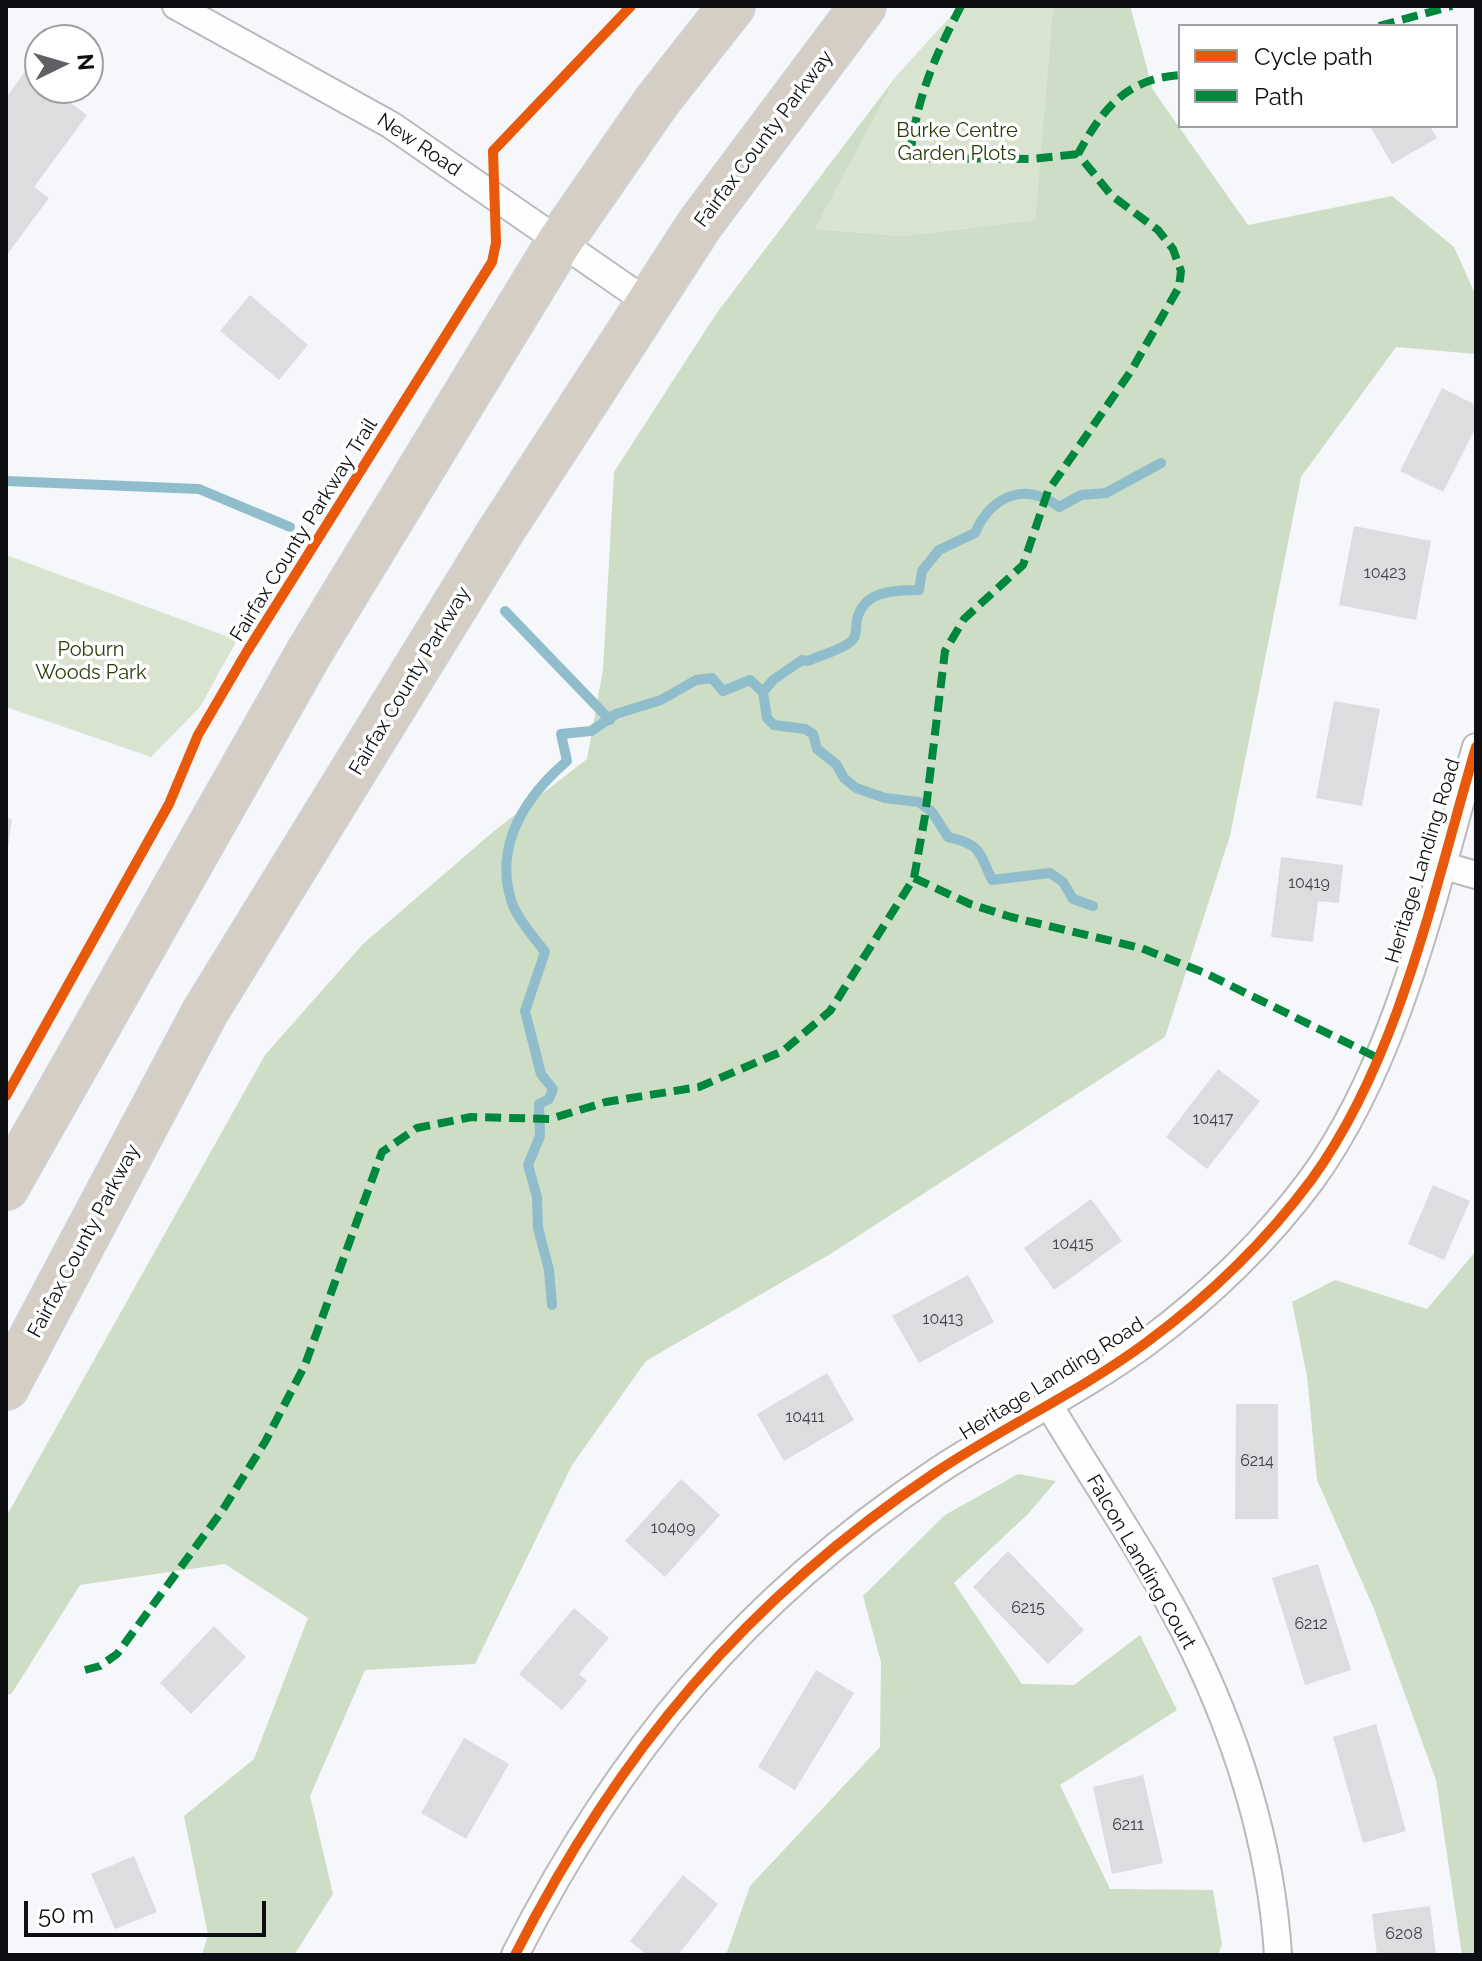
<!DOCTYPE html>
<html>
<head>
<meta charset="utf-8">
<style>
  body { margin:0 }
  #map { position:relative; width:1482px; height:1961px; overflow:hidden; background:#f5f7fb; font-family:Raleway,sans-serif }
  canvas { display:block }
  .frame { position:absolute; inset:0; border:8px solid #0d0f12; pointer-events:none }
  .legend { position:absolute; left:1178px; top:24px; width:280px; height:104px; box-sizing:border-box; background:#fff; border:2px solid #9e9fa0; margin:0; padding:10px 14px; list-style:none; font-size:24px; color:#0d0f12 }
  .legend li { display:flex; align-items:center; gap:16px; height:40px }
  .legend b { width:40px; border:2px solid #9e9fa0 }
  .north { position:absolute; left:24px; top:24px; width:80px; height:80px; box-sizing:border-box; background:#fff; border:2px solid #9e9fa0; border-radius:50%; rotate:85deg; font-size:22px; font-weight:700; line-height:32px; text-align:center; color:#0d0f12 }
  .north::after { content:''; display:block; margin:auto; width:28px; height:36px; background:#5e6064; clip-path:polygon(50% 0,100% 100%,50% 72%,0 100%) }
  .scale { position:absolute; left:24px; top:1901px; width:242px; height:36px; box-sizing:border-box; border:4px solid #0d0f12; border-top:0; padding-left:10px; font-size:24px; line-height:28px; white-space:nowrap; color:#0d0f12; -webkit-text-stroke:6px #fff; paint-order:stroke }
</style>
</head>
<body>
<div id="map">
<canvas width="1482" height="1961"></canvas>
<div class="frame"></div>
<ul class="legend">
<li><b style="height:10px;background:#e8590c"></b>Cycle path</li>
<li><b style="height:10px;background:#00873e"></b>Path</li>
</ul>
<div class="north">N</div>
<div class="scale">50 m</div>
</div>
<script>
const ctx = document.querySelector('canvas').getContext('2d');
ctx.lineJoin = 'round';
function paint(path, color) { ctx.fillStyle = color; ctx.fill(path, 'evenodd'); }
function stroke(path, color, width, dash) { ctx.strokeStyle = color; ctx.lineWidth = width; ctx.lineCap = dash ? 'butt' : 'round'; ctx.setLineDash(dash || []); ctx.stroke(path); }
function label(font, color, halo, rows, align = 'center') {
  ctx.font = font + ' Raleway,sans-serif'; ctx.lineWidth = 7; ctx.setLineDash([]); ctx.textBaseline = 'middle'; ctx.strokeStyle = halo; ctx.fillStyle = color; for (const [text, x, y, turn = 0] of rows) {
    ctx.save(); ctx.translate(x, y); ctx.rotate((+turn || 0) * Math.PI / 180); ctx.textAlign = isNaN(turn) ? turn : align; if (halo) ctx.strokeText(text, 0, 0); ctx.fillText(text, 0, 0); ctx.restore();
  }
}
paint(new Path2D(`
  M960,6H1053L1035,220L903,236L815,229L898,74Z
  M6,555L237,640L200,707L151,757L6,707Z`), '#d8e4d0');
paint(new Path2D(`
  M1053,6H1130L1153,90L1248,225L1392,196L1454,247L1476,296V354L1396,347L1301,477L1230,836L1165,1037L832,1253L646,1361L572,1465L475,1664L365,1670L310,1796L333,1894L294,1955H202L208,1935L184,1816L254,1759L308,1618L225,1564L80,1585L12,1693L6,1696V1517L265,1055L363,944L494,831L587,759L603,669L614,472L716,314L898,74L815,229L903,236L1035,220Z
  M1476,1251V1955H1462L1436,1780L1374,1609L1317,1480L1307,1376L1292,1302L1335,1280L1427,1309Z
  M1018,1474L1056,1481L1028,1514L954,1583L1022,1684L1074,1685L1140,1635L1177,1710L1060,1785L1110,1889L1213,1890L1222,1944L1218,1955H726L750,1886L880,1747L881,1662L863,1596L945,1515Z`), '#ceddc5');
stroke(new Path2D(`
  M6,481L199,489L290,527
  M505,611L610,720
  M763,692L773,680L802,660L808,661C821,655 838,651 849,643C858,637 855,630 857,620C863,590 896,590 919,590L922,571L939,550L975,533C991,496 1025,481 1059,507L1081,495L1106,493L1161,463
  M552,1305L549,1270L538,1228L537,1197L528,1165L540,1136L539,1104L549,1099L553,1089L541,1074L525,1011L545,952C534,937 517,919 511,900C494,844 526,796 567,761L561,734L591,731L616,714L661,700L696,680L712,678L723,691L750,680L763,692L767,718L774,725L805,729L813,734L817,749L836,764L844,778L856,788L885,798L919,802L932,812L948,837C981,844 979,852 992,880L1050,873L1063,882L1073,899L1093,906`), '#90bdcc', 10);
paint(new Path2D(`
  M26,70L40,80V88H51L87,115L34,187L49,198L6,256V98Z
  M1370,126H1430L1437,138L1392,164Z
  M250,295L308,345L279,380L220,331Z
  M1442,388L1476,405V427L1443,492L1400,471Z
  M1354,526L1431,541L1416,620L1339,605Z
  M1334,701L1380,709L1362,806L1316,798Z
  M6,818L12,819L8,848H6Z
  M1281,857L1343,865L1339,903L1318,901L1313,942L1271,937Z
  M1218,1069L1260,1101L1207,1169L1166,1137Z
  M1433,1185L1470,1201L1444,1260L1408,1244Z
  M1091,1199L1122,1241L1054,1290L1024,1248Z
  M968,1275L994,1322L919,1363L892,1316Z
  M827,1373L854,1420L784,1461L757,1414Z
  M1236,1404H1278V1519H1235Z
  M681,1479L720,1515L665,1577L625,1541Z
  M1008,1551L1084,1630L1048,1664L973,1587Z
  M1318,1564L1351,1670L1305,1685L1272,1578Z
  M574,1608L609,1638L579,1674L587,1681L562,1710L519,1674Z
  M214,1626L246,1657L191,1714L160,1683Z
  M816,1670L854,1693L795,1790L758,1767Z
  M1376,1724L1406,1831L1363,1843L1333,1737Z
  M464,1738L509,1764L466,1839L421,1813Z
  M1143,1775L1163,1863L1112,1874L1093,1787Z
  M134,1856L157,1912L115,1929L91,1874Z
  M683,1875L718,1904L678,1955H647L630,1941Z
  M1430,1906L1436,1955H1377L1372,1914Z`), '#dedcdf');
const street = new Path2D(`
  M176,6L391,125L650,304
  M1441,865L1476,875
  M1049,1405C1093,1479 1144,1553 1184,1630C1235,1730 1271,1842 1278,1955
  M515,1955C618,1752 746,1599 936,1472C1005,1426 1081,1391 1147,1342C1209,1296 1266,1241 1312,1179C1400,1057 1434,889 1476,747`);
const highway = new Path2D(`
  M6,1187L310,651L560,241L657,101L732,6
  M6,1387L205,1012L499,534L700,224L863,6`);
stroke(street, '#b8babe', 30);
stroke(highway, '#cfd1d3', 48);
stroke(street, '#fefefe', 26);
stroke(highway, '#d5cec5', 44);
stroke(new Path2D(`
  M961,6C934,58 916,99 910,158L1031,159L1078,154
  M1379,26L1452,6
  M914,878L970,904L1011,917L1141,948L1205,973L1378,1058
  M85,1670L100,1666L117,1654L222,1511L265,1442L305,1365L382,1152L417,1128L471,1117L550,1119L606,1102L699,1087L783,1051L830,1011L914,878L925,816L945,651L964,619L1023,565L1048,491L1131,371L1179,287L1181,271L1173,249L1158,230L1111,195L1078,154C1103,108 1126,79 1180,75`), '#00873e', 8, [16, 8]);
stroke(new Path2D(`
  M6,1096L169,804L198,735L246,653L492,262L496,243L493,151L631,6
  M515,1955C618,1752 746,1599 936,1472C1005,1426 1081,1391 1147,1342C1209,1296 1266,1241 1312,1179C1400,1057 1434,889 1476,747`), '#e8590c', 10);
label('16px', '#424346', null, [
  ["10423",1385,573],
  ["10419",1309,883],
  ["10417",1213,1119],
  ["10415",1073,1244],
  ["10413",943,1319],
  ["10411",805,1417],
  ["6214",1257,1461],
  ["10409",673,1528],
  ["6215",1028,1608],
  ["6212",1311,1624],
  ["6211",1128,1825],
  ["6208",1404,1934]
]);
label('20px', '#273d09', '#fff', [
  ["Burke Centre",957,131],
  ["Garden Plots",957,154],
  ["Poburn",91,650],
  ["Woods Park",91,673]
]);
label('20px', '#0d0f12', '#fff', [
  ["Fairfax County Parkway",764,139,-53],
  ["New Road",419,145,34],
  ["Fairfax County Parkway Trail",304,530,-58],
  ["Fairfax County Parkway",410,681,-59],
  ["Heritage Landing Road",1423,861,-73],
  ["Fairfax County Parkway",84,1241,-62],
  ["Heritage Landing Road",1052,1379,-32],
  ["Falcon Landing Court",1141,1562,60]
]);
</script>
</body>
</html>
